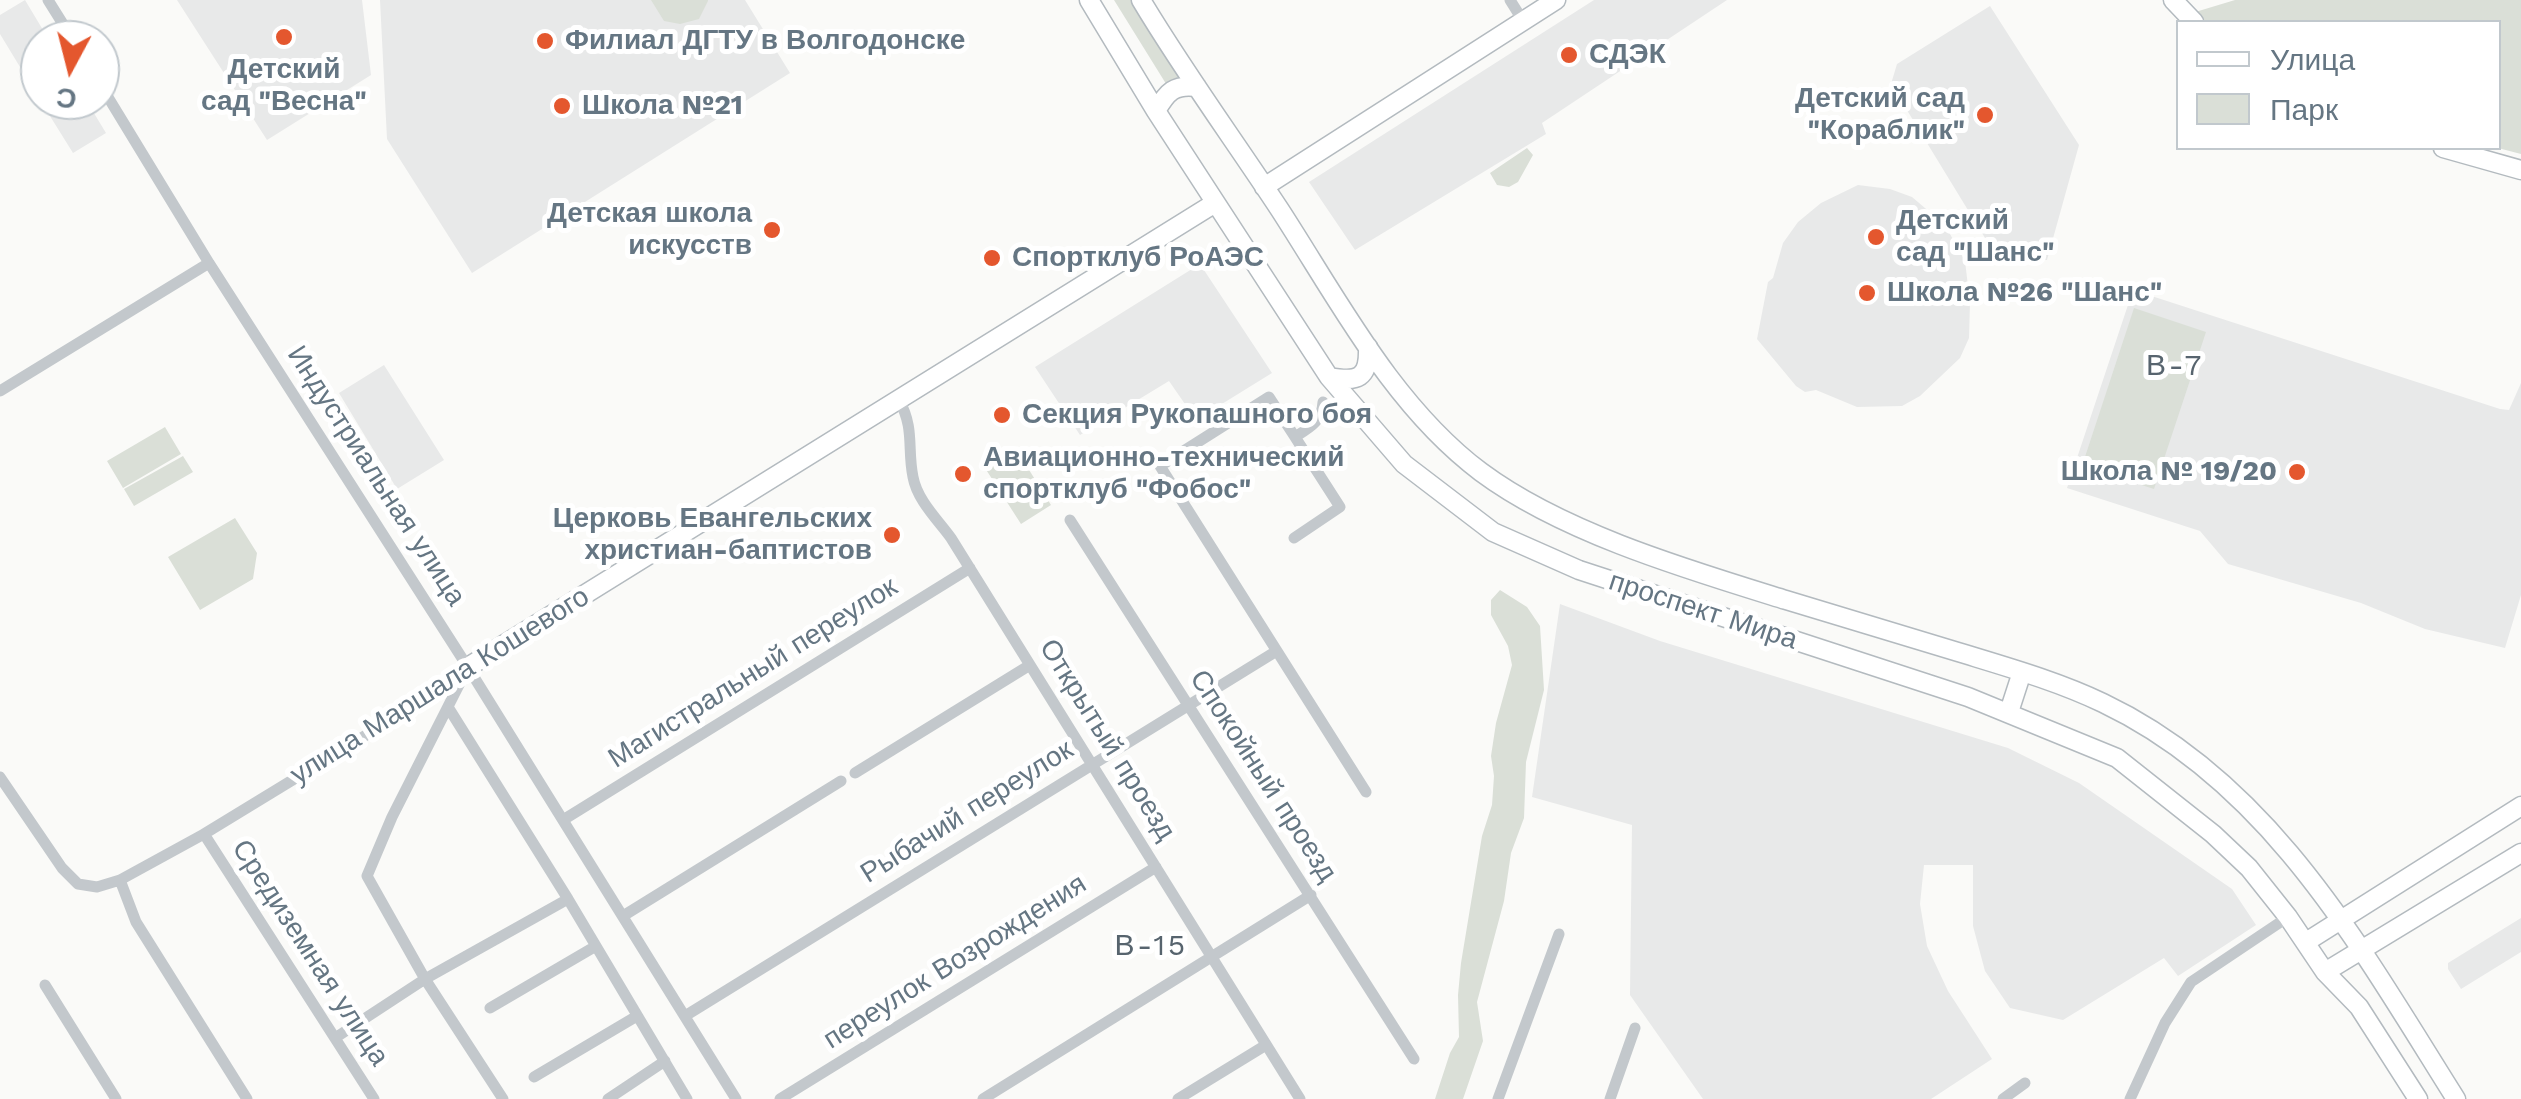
<!DOCTYPE html>
<html>
<head>
<meta charset="utf-8">
<style>
  body { margin:0 }
  #map { position:relative; width:2521px; height:1099px; overflow:hidden; background:#fafaf8; font-family:"Work Sans",sans-serif }
  canvas { display:block }
  .legend { position:absolute; left:2176px; top:20px; width:325px; height:130px; box-sizing:border-box; background:#fff; border:2px solid #c1c8cd; margin:0; padding:12px 18px; list-style:none; font-size:30px; color:#657683 }
  .legend li { display:flex; align-items:center; gap:20px; height:50px }
  .legend b { width:50px; border:2px solid #c1c8cd }
  .north { position:absolute; left:20px; top:20px; width:100px; height:100px; box-sizing:border-box; background:#fff; border:2px solid #c1c8cd; border-radius:50%; rotate:187deg; font-size:28px; font-weight:700; line-height:40px; text-align:center; color:#657683 }
  .north::after { content:''; display:block; margin:auto; width:35px; height:45px; background:#e4572e; clip-path:polygon(50% 0,100% 100%,50% 72%,0 100%) }
</style>
</head>
<body>
<div id="map">
<canvas width="2521" height="1099"></canvas>
<ul class="legend">
<li><b style="height:12px;background:#fff"></b>Улица</li>
<li><b style="height:28px;background:#dadfd7"></b>Парк</li>
</ul>
<div class="north">С</div>
</div>
<script>
const ctx = document.querySelector('canvas').getContext('2d');
ctx.lineJoin = 'round';
function paint(path, color) { ctx.fillStyle = color; ctx.fill(path, 'evenodd'); }
function stroke(path, color, width, dash) { ctx.strokeStyle = color; ctx.lineWidth = width; ctx.lineCap = dash ? 'butt' : 'round'; ctx.setLineDash(dash || []); ctx.stroke(path); }
function label(font, color, halo, rows, align = 'center') {
  ctx.font = font + ' "Work Sans",sans-serif'; ctx.lineWidth = 10; ctx.setLineDash([]); ctx.textBaseline = 'middle'; ctx.strokeStyle = halo; ctx.fillStyle = color; for (const [text, x, y, turn = 0] of rows) {
    ctx.save(); ctx.translate(x, y); ctx.rotate((+turn || 0) * Math.PI / 180); ctx.textAlign = isNaN(turn) ? turn : align; if (halo) ctx.strokeText(text, 0, 0); ctx.fillText(text, 0, 0); ctx.restore();
  }
}
paint(new Path2D(`
  M25,0L49,40H40V100L0,34V15Z
  M177,0H362L371,75L267,140Z
  M380,0H745L790,73L472,273L387,139Z
  M1594,0H1727L1542,123L1546,134L1355,250L1309,182Z
  M1990,6L2079,145L2047,260L1996,256L1891,84L1897,64Z
  M40,100H86L106,133L73,153Z
  M1858,185L1890,189L1912,197L1945,225L1965,261L1970,303L1969,338L1960,358L1920,396L1902,406L1857,407L1816,390L1805,392L1796,386L1757,339L1768,282L1773,278L1783,243L1798,222L1821,203Z
  M1200,264L1272,373L1196,420L1169,381L1080,435L1035,367Z
  M2133,290L2500,409L2509,410L2521,383V595L2505,648L2425,629L2361,603L2228,564L2200,531L2067,488Z
  M384,365L444,460L397,489L339,393Z
  M1560,604L1660,641L2008,748L2079,783L2232,889L2256,925L2178,976L2164,958L2063,1020L2010,1008L1985,971L1973,926V865H1924L1920,904L1927,946L1948,991L1992,1059L1931,1099H1703L1630,995L1632,825L1532,797Z
  M2521,918V952L2461,989L2448,969V963Z`), '#e8e9e9');
paint(new Path2D(`
  M651,0H708V1L699,19L680,24L664,21Z
  M1114,0H1137L1186,79L1168,87Z
  M2235,0H2521V154L2498,148V22H2201L2192,13Z
  M1527,148L1533,155L1518,182L1509,187L1497,185L1490,173Z
  M2134,308L2206,332L2154,489L2082,466Z
  M165,427L181,454L123,488L107,461Z
  M1016,449L1051,505L1021,524L985,468Z
  M183,456L193,472L134,506L124,489Z
  M235,518L257,553L253,579L200,610L168,557Z
  M1500,590L1527,607L1540,626L1544,690L1526,762L1524,818L1511,853L1504,901L1477,1002L1483,1041L1463,1099H1435L1450,1053L1459,1037L1458,995L1461,963L1482,836L1492,805L1494,776L1491,756L1496,723L1512,665L1508,646L1491,615V600Z`), '#dadfd7');
const secondary = new Path2D(`
  M1089,0L1156,111L1329,377L1404,464L1493,532L1579,570L1968,697L2117,758L2213,834L2249,868L2288,917L2325,972L2359,1007L2418,1099
  M1141,0C1184,72 1234,140 1280,210C1339,301 1393,406 1481,472C1563,533 1689,570 1786,600C1844,617 1901,635 1958,652C2007,667 2057,681 2103,703C2271,783 2360,947 2456,1099
  M2173,0L2194,22
  M1156,111C1167,92 1174,84 1197,87
  M2443,148L2521,170
  M1264,187L1556,0
  M1329,377C1358,382 1369,379 1368,347
  M468,667L1215,203
  M2009,712L2022,672
  M2306,942L2521,806
  M2325,972L2521,853`);
stroke(secondary, '#b3babf', 21);
stroke(new Path2D(`
  M48,0L73,40
  M1510,0L1520,16
  M100,84L209,263L469,669L736,1099
  M0,391L209,263
  M899,400C915,429 907,448 913,477C917,500 938,520 951,538L1300,1099
  M1295,437L1269,397L1160,466L1366,792
  M1070,520L1414,1059
  M1294,538L1340,507L1295,437C1311,427 1322,421 1323,402
  M466,671L392,817L367,876L425,979L503,1099
  M855,773L1030,665
  M0,777L62,868L78,884L97,887L120,880L204,834L440,690L468,667
  M563,820L970,568
  M204,834L374,1099
  M120,880L136,922L247,1099
  M568,899L687,1099
  M623,916L841,781
  M45,985L116,1099
  M490,1008L596,946
  M685,1016L1275,652
  M335,1038L425,979L568,899L448,707
  M534,1077L637,1016
  M608,1099L665,1061
  M780,1099L1156,867
  M983,1099L1311,895
  M1178,1099L1266,1045
  M1498,1099L1559,934
  M1610,1099L1635,1028
  M2003,1099L2025,1083
  M2130,1099L2165,1023L2191,982L2288,917`), '#c3c8cc', 11);
stroke(secondary, '#fff', 18);
for (const [x, y, r, color] of [
  [284,37,10,"#e4572e"],
  [545,41,10,"#e4572e"],
  [1569,55,10,"#e4572e"],
  [562,106,10,"#e4572e"],
  [1985,115,10,"#e4572e"],
  [772,230,10,"#e4572e"],
  [1876,237,10,"#e4572e"],
  [992,258,10,"#e4572e"],
  [1867,293,10,"#e4572e"],
  [1002,415,10,"#e4572e"],
  [2297,472,10,"#e4572e"],
  [963,474,10,"#e4572e"],
  [892,535,10,"#e4572e"]
]) { const dot = new Path2D(); dot.arc(x, y, r, 0, 2 * Math.PI); ctx.fillStyle = color; ctx.fill(dot); stroke(dot, '#fff', 4); }
label('bold 28px', '#657683', '#fff', [
  ["Филиал ДГТУ в Волгодонске",565,41],
  ["СДЭК",1589,55],
  ["Детский",284,70,"center"],
  ["сад \"Весна\"",284,102,"center"],
  ["Детский сад",1965,99,"right"],
  ["\"Кораблик\"",1965,131,"right"],
  ["Школа №21",582,106],
  ["Детская школа",752,214,"right"],
  ["искусств",752,246,"right"],
  ["Детский",1896,221],
  ["сад \"Шанс\"",1896,253],
  ["Спортклуб РоАЭС",1012,258],
  ["Школа №26 \"Шанс\"",1887,293],
  ["Секция Рукопашного боя",1022,415],
  ["Авиационно-технический",983,458],
  ["спортклуб \"Фобос\"",983,490],
  ["Школа № 19/20",2277,472,"right"],
  ["Церковь Евангельских",872,519,"right"],
  ["христиан-баптистов",872,551,"right"]
], 'left');
label('28px', '#657683', '#fff', [
  ["Индустриальная улица",376,476,57],
  ["проспект Мира",1703,611,18],
  ["Магистральный переулок",753,673,-32],
  ["улица Маршала Кошевого",440,686,-32],
  ["Открытый проезд",1107,740,58],
  ["Спокойный проезд",1263,776,57],
  ["Рыбачий переулок",967,812,-32],
  ["Средиземная улица",310,953,57],
  ["переулок Возрождения",955,962,-32]
]);
ctx.letterSpacing = '2.5px';
label('30px', '#57646e', '#fff', [
  ["В-7",2175,366],
  ["В-15",1151,946]
]);
ctx.letterSpacing = '0px';
</script>
</body>
</html>
